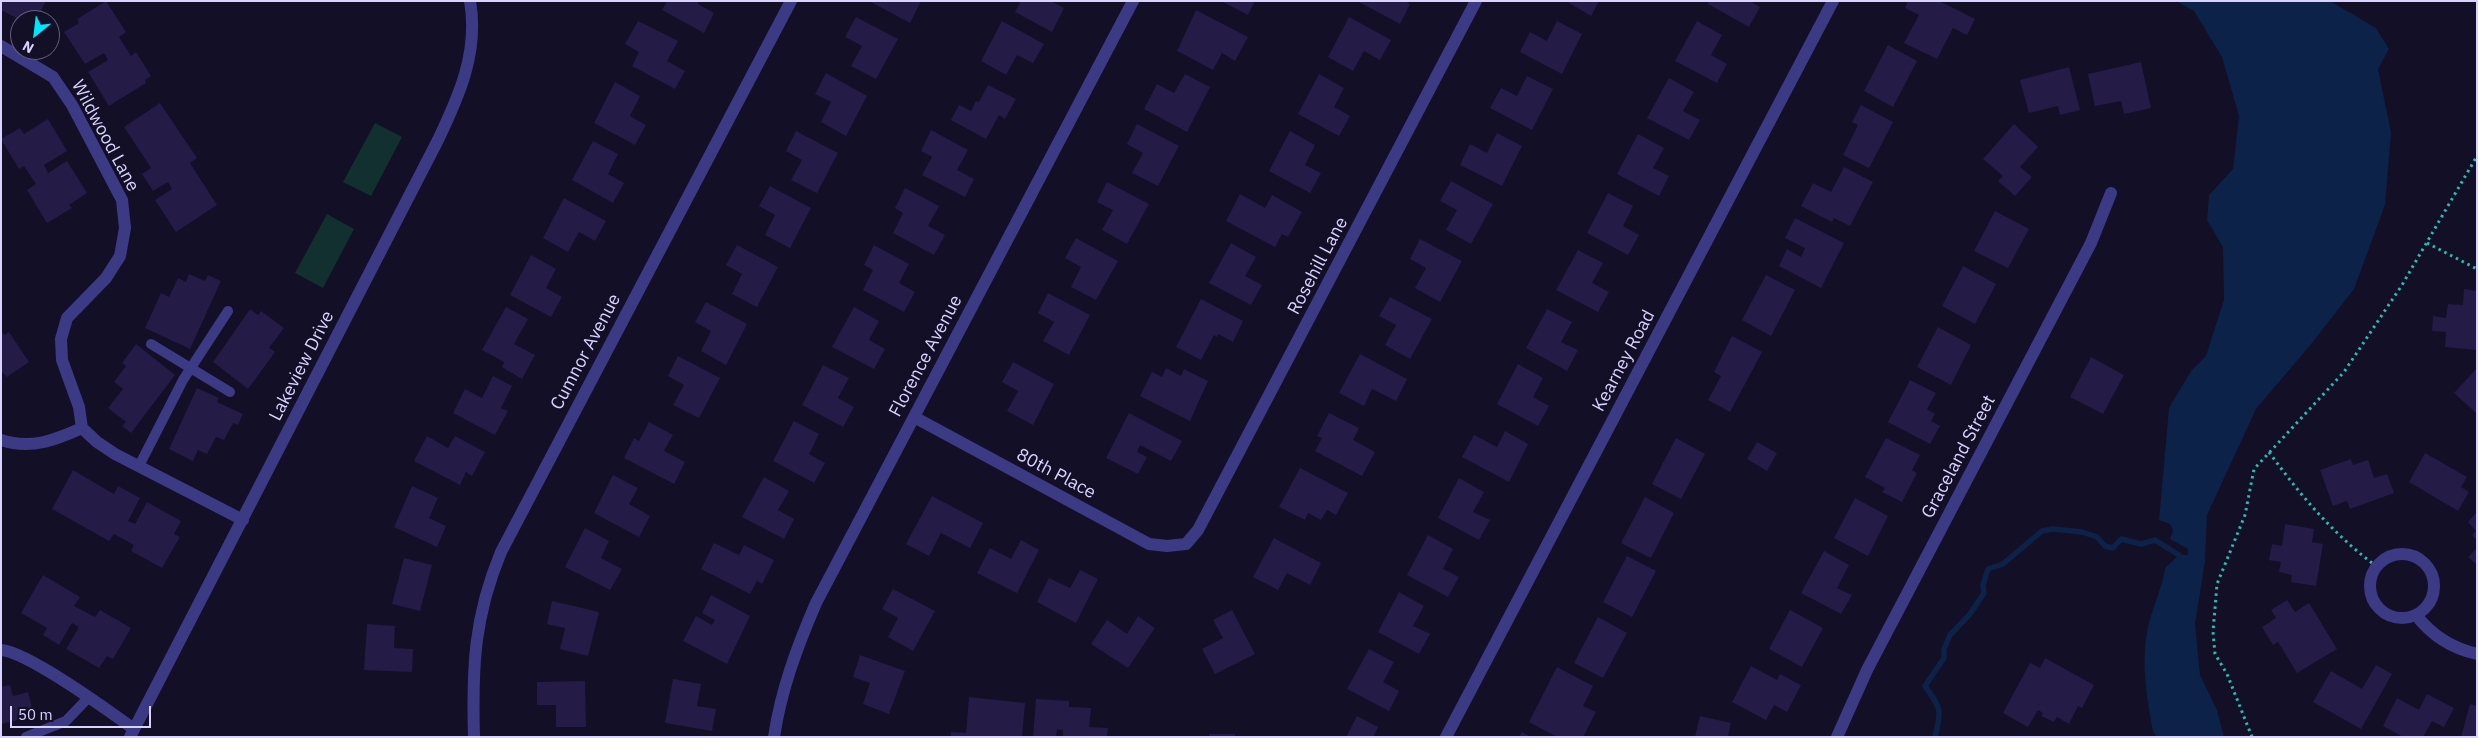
<!DOCTYPE html>
<html>
<head>
<meta charset="utf-8">
<style>
  body { margin:0 }
  #map { position:relative; width:2478px; height:738px; overflow:hidden; background:#130f26; font-family:"IBM Plex Sans",sans-serif }
  canvas { display:block }
  .frame { position:absolute; inset:0; border:2px solid #d9d4ff; pointer-events:none }
  .north { position:absolute; left:10px; top:10px; width:50px; height:50px; box-sizing:border-box; background:#130f26; border:1px solid #625e7d; border-radius:50%; rotate:209deg; font-size:14px; font-weight:700; line-height:20px; text-align:center; color:#d9d4ff }
  .north::after { content:''; display:block; margin:auto; width:18px; height:22px; background:#00e5ff; clip-path:polygon(50% 0,100% 100%,50% 72%,0 100%) }
  .scale { position:absolute; left:10px; top:706px; width:141px; height:22px; box-sizing:border-box; border:2px solid #d9d4ff; border-top:0; padding-left:6px; font-size:15px; line-height:18px; white-space:nowrap; color:#d9d4ff; -webkit-text-stroke:4px #130f26; paint-order:stroke }
</style>
</head>
<body>
<div id="map">
<canvas width="2478" height="738"></canvas>
<div class="frame"></div>
<div class="north">N</div>
<div class="scale">50 m</div>
</div>
<script>
const ctx = document.querySelector('canvas').getContext('2d');
ctx.lineJoin = 'round';
function paint(path, color) { ctx.fillStyle = color; ctx.fill(path, 'evenodd'); }
function stroke(path, color, width, dash) { ctx.strokeStyle = color; ctx.lineWidth = width; ctx.lineCap = dash ? 'butt' : 'round'; ctx.setLineDash(dash || []); ctx.stroke(path); }
function label(font, color, halo, rows, align = 'center') {
  ctx.font = font + ' "IBM Plex Sans",sans-serif'; ctx.lineWidth = 5; ctx.setLineDash([]); ctx.textBaseline = 'middle'; ctx.strokeStyle = halo; ctx.fillStyle = color; for (const [text, x, y, turn = 0] of rows) {
    ctx.save(); ctx.translate(x, y); ctx.rotate((+turn || 0) * Math.PI / 180); ctx.textAlign = isNaN(turn) ? turn : align; if (halo) ctx.strokeText(text, 0, 0); ctx.fillText(text, 0, 0); ctx.restore();
  }
}
paint(new Path2D(`
  M375,123L402,137L371,196L343,182Z
  M327,214L354,229L323,288L295,273Z`), '#12302f');
paint(new Path2D(`
  M2176,1H2330L2376,28L2389,49L2378,69L2391,133L2385,205L2354,289L2312,343L2256,409L2207,515L2205,561L2195,624L2200,675L2217,710L2224,737H2157L2153,732C2147,699 2141,665 2147,632C2151,610 2162,590 2165,568L2179,555H2188V549L2170,539L2173,531L2170,524L2159,520L2169,408L2191,371L2206,356L2224,300L2223,247L2207,220L2209,195L2233,169L2239,116L2222,57L2194,11Z`), '#0c2248');
stroke(new Path2D(`
  M1935,737C1942,709 1941,709 1925,686L1944,658V649L1950,635L1970,614L1984,593L1983,585L1988,569L2003,564L2042,531L2053,529L2082,532L2097,537L2105,546L2113,548L2121,539L2141,544L2155,540L2179,555`), '#0c2248', 5.5);
paint(new Path2D(`
  M1,1H46L36,20H20L1,10Z
  M106,1L126,32L119,37L131,56L136,52L151,76L145,80L146,83L109,106L88,72L108,60L104,53L85,64L64,32L79,23L77,19Z
  M667,1H699L698,4L714,13L704,33L662,10Z
  M869,1H921L910,23Z
  M1021,1H1051L1064,8L1052,32L1015,12Z
  M1221,1H1255L1248,15Z
  M1357,1H1405L1410,4L1400,24Z
  M1566,1H1599L1591,16Z
  M1709,1H1750L1760,7L1749,27L1708,4Z
  M1908,1H1939L1975,19L1967,35L1953,28L1937,59L1904,43L1919,15L1905,8Z
  M1196,10L1248,37L1235,61L1222,53L1213,70L1177,51Z
  M856,17L898,39L876,79L851,66L862,46L845,37Z
  M1349,17L1391,40L1380,60L1364,51L1353,71L1328,57Z
  M638,21L678,41L667,61L685,71L675,89L632,66L639,52L625,44Z
  M1002,21L1044,44L1033,63L1017,55L1006,75L981,61Z
  M1557,21L1582,34L1562,74L1520,52L1530,32L1547,41Z
  M1697,21L1722,35L1711,55L1727,64L1717,83L1675,61Z
  M1888,45L1917,61L1893,107L1864,91Z
  M2141,62L2151,108L2124,114L2121,101L2095,106L2088,74Z
  M2069,67L2080,110L2060,115L2058,106L2029,113L2020,80Z
  M826,73L867,96L846,136L821,122L831,102L815,94Z
  M1185,74L1210,87L1187,132L1144,109L1157,84L1174,93Z
  M1319,74L1344,88L1334,107L1350,116L1339,136L1298,114Z
  M1527,76L1553,89L1532,130L1490,108L1501,88L1517,96Z
  M1669,78L1694,92L1683,111L1700,120L1689,140L1647,118Z
  M615,82L640,96L630,116L646,125L635,145L594,123Z
  M988,85L1016,99L1005,119L999,115L986,139L951,120L959,105L971,111L976,101L979,102Z
  M160,103L197,158L190,163L217,205L176,232L155,200L172,189L168,182L153,191L142,174L151,168L124,127Z
  M1861,105L1893,122L1869,168L1843,155L1858,125L1852,122Z
  M48,119L67,151L44,165L48,173L67,161L87,193L69,205L72,208L47,223L27,190L36,184L24,166L19,169L1,139L20,128L24,134Z
  M1137,124L1179,146L1158,186L1132,173L1143,153L1127,144Z
  M2014,124L2038,147L2020,167L2032,177L2015,196L1998,181L2003,176L1983,159Z
  M931,130L968,150L957,170L974,179L965,197L922,175L932,157L921,151Z
  M796,131L838,153L817,193L791,180L802,160L786,151Z
  M1290,131L1315,145L1305,165L1321,173L1310,193L1269,171Z
  M1497,133L1522,146L1502,186L1460,165L1470,144L1487,153Z
  M1638,134L1664,148L1653,168L1669,176L1659,196L1617,174Z
  M593,141L618,154L608,174L624,183L613,203L572,180Z
  M1844,167L1873,182L1850,226L1834,218L1832,222L1801,206L1813,183L1831,192Z
  M1451,181L1493,204L1471,244L1446,230L1457,210L1440,201Z
  M1107,182L1149,204L1127,244L1102,230L1113,210L1097,202Z
  M770,186L811,208L790,248L765,235L775,215L759,206Z
  M905,188L939,206L928,226L945,235L934,255L893,233L903,213L895,208Z
  M1608,193L1633,206L1623,226L1639,235L1628,255L1587,233Z
  M1240,194L1265,208L1272,195L1302,212L1288,237L1282,234L1275,247L1226,221Z
  M564,198L606,221L595,241L579,232L568,252L543,238Z
  M1995,211L2029,229L2008,268L1974,251Z
  M1795,218L1844,243L1821,288L1779,266L1787,249L1801,257L1805,248L1785,238Z
  M1076,238L1118,261L1096,300L1071,287L1081,267L1065,258Z
  M1420,239L1462,261L1440,302L1415,288L1426,268L1410,259Z
  M1231,243L1256,257L1245,276L1262,285L1251,305L1209,283Z
  M737,245L778,267L757,307L732,294L742,274L726,265Z
  M874,245L909,264L899,283L915,292L904,312L863,290L873,270L864,265Z
  M1578,250L1603,263L1592,283L1609,292L1598,312L1556,290Z
  M531,255L556,269L546,288L562,297L551,317L510,295Z
  M1963,266L1996,284L1975,324L1942,306Z
  M189,274L205,281L208,275L221,281L190,349L145,328L161,293L169,297L178,278L186,282Z
  M1766,275L1795,290L1771,336L1742,320Z
  M2464,289L2477,291V350L2445,347L2446,332L2432,331L2433,316L2446,318L2448,304L2463,305Z
  M1048,293L1090,315L1069,355L1043,341L1054,322L1038,313Z
  M1390,297L1432,319L1410,359L1385,345L1396,325L1379,316Z
  M1201,299L1243,321L1233,342L1218,334L1217,337L1214,335L1201,360L1176,347Z
  M706,302L747,324L726,365L701,351L711,331L695,322Z
  M506,307L528,319L514,344L535,355L522,379L502,367L504,362L482,350Z
  M854,307L879,321L869,340L885,349L874,369L832,347Z
  M250,309L258,315L261,311L284,328L269,348L275,352L248,389L213,362Z
  M1547,309L1572,322L1561,342L1578,350L1567,371L1526,348Z
  M1938,327L1971,345L1951,385L1917,367Z
  M1,331L4,335L9,332L29,362L7,377L1,371Z
  M1732,336L1762,352L1730,412L1708,400L1721,376L1714,372Z
  M136,344L175,375L131,433L122,426L126,422L108,408L123,389L114,382L126,366L122,363Z
  M1360,354L1407,379L1396,401L1372,389L1364,406L1339,393Z
  M678,356L720,378L699,418L673,405L684,385L668,376Z
  M2091,357L2124,375L2103,414L2070,397Z
  M1013,362L1054,384L1033,425L1007,411L1018,391L1002,382Z
  M1518,364L1543,378L1533,397L1549,406L1538,426L1497,404Z
  M823,365L849,378L838,398L854,407L843,427L802,405Z
  M1166,368L1181,376L1184,369L1208,381L1190,421L1140,396L1152,372L1162,377Z
  M2477,368V414L2454,393Z
  M493,376L512,386L501,408L508,411L495,435L453,413L465,389L482,398Z
  M1910,380L1936,393L1927,409L1935,414L1931,421L1940,426L1930,444L1888,422Z
  M197,388L219,398L217,402L243,414L238,425L233,423L224,440L216,437L207,454L198,450L193,461L169,449Z
  M1129,413L1182,441L1171,461L1140,445L1137,452L1147,457L1138,474L1106,458Z
  M1329,413L1359,428L1353,440L1375,452L1362,476L1315,451L1322,438L1317,436Z
  M794,421L819,434L809,454L825,463L814,483L773,461Z
  M649,422L673,435L664,451L685,462L674,484L624,458L634,438L639,441Z
  M1505,431L1528,444L1509,482L1462,457L1474,435L1497,447Z
  M427,436L448,448L455,436L485,452L472,476L466,472L460,485L414,461Z
  M1676,438L1705,454L1681,499L1652,484Z
  M1886,438L1920,455L1912,470L1917,473L1902,502L1882,492L1885,488L1865,477Z
  M1757,442L1777,453L1767,471L1747,459Z
  M2425,453L2467,477L2461,487L2469,492L2458,511L2409,482Z
  M2351,459L2353,465L2368,460L2374,478L2387,474L2394,493L2350,509L2347,501L2333,506L2320,470Z
  M1300,468L1348,493L1336,515L1327,510L1321,520L1308,513L1305,520L1279,507Z
  M73,470L114,494L118,486L140,498L128,521L135,524L147,502L181,521L174,534L180,537L162,568L131,551L134,545L114,534L109,541L52,509Z
  M613,475L638,488L629,504L650,516L639,537L594,513Z
  M764,477L789,491L778,510L794,519L784,539L742,517Z
  M1459,478L1484,492L1473,512L1490,520L1479,540L1438,518Z
  M412,486L438,498L429,518L446,526L437,547L394,527Z
  M932,496L983,523L970,548L941,533L929,556L906,544Z
  M1645,497L1674,513L1651,558L1621,543Z
  M1855,498L1888,516L1868,556L1834,538Z
  M2477,512V540L2472,535L2476,531L2468,522Z
  M2285,524L2314,529L2312,542L2323,544L2316,586L2291,582L2292,575L2279,572L2281,562L2269,560L2272,544L2282,546Z
  M585,528L609,541L601,558L622,569L610,590L565,567Z
  M1428,535L1453,549L1443,569L1459,577L1448,597L1407,575Z
  M1274,538L1321,563L1310,585L1287,573L1278,590L1253,577Z
  M1021,540L1039,550L1017,593L977,573L990,548L1011,559Z
  M714,543L739,555L744,545L774,560L762,584L757,581L750,594L701,569Z
  M2477,548V565L2468,557Z
  M1824,551L1849,565L1837,588L1852,595L1841,614L1801,593Z
  M1627,556L1656,571L1632,617L1603,602Z
  M404,558L432,565L420,611L392,604Z
  M1080,570L1098,579L1076,623L1037,602L1049,578L1070,588Z
  M43,575L80,597L74,606L95,617L100,610L131,628L113,659L107,656L99,668L66,649L79,627L72,623L59,645L43,635L47,628L21,613Z
  M893,589L935,611L913,651L888,637L898,618L882,609Z
  M1399,592L1424,606L1413,626L1430,634L1419,654L1378,632Z
  M711,595L750,616L727,664L683,641L696,616L712,625L715,620L702,613Z
  M2287,600L2295,612L2309,603L2337,649L2297,673L2278,642L2273,645L2262,627L2276,618L2271,610Z
  M552,601L599,612L588,656L560,649L565,628L547,624Z
  M1232,610L1255,654L1215,674L1202,649L1223,638L1213,620Z
  M1790,610L1823,628L1802,667L1769,649Z
  M1138,616L1155,628L1128,668L1091,644L1107,620L1127,634Z
  M1598,617L1627,633L1603,678L1574,663Z
  M367,624L395,626L394,648L413,649L412,672L364,670Z
  M1369,649L1394,662L1383,682L1399,691L1389,711L1347,689Z
  M860,655L905,671L889,714L863,704L870,683L853,677Z
  M2045,658L2094,685L2082,708L2078,706L2069,724L2057,717L2054,722L2041,716L2043,713L2038,710L2028,727L2003,713L2030,663L2040,668Z
  M2376,665L2392,674L2361,729L2313,702L2331,671L2362,689Z
  M1751,666L1777,680L1780,674L1801,685L1787,712L1774,705L1766,720L1732,702Z
  M1557,667L1593,686L1583,706L1596,712L1583,737H1557L1529,722Z
  M673,679L701,684L697,706L716,709L712,731L665,723Z
  M585,681L586,727H556V705H537V682Z
  M10,685L13,696L28,692L34,716L1,724V687Z
  M2427,694L2454,708L2444,727L2432,721L2423,737H2403L2383,726L2397,698L2419,710Z
  M969,697L1025,703L1022,737H951V732L966,733Z
  M1036,699L1069,701V707L1091,708L1089,727L1108,728L1107,737H1063V730L1057,729L1056,737H1033Z
  M2470,704L2477,706V737H2461Z
  M1357,716L1378,727L1373,737H1346Z
  M1700,716L1731,723L1728,737H1695Z
  M1522,732L1531,737H1519Z
  M1209,734H1235V737H1209Z`), '#241b47');
stroke(new Path2D(`
  M2427,243L2477,269
  M2269,452C2300,495 2333,534 2376,566
  M2252,737L2227,674L2215,654L2213,632L2217,584L2245,515L2254,469L2344,372L2402,285L2477,156`), '#2fb8b0', 3, [2.5, 4]);
stroke(new Path2D(`
  M151,344L230,392
  M139,466L183,380L228,311
  M26,737L66,721L88,698`), '#3d3a85', 10);
stroke(new Path2D(`
  M1,46L53,77L72,105L122,200L125,228L120,256L106,278L67,318L61,339L62,360L79,407L82,428L97,442L115,454L243,520
  M914,417L1149,544L1167,546L1186,544L1198,530L1476,1
  M1,440C31,450 55,440 82,428
  M2370 586a32 32 0 1 1 64 0a32 32 0 1 1-64 0Z
  M2416,615C2432,636 2451,648 2477,654
  M1,650C28,652 109,711 134,729
  M130,737L438,140C459,96 479,52 470,1
  M474,737C472,667 474,617 501,552L791,1
  M774,737C781,690 797,647 816,603L1133,1
  M1446,737L1833,1
  M1837,737L1867,670L2091,243L2111,193`), '#3d3a85', 12);
label('18px', '#d9d4ff', '#130f26', [
  ["Wildwood Lane",105,136,62],
  ["Rosehill Lane",1318,266,-62],
  ["Cumnor Avenue",586,352,-62],
  ["Florence Avenue",926,356,-62],
  ["Kearney Road",1624,361,-62],
  ["Lakeview Drive",302,366,-63],
  ["Graceland Street",1959,457,-62],
  ["80th Place",1056,474,28]
]);
</script>
</body>
</html>
